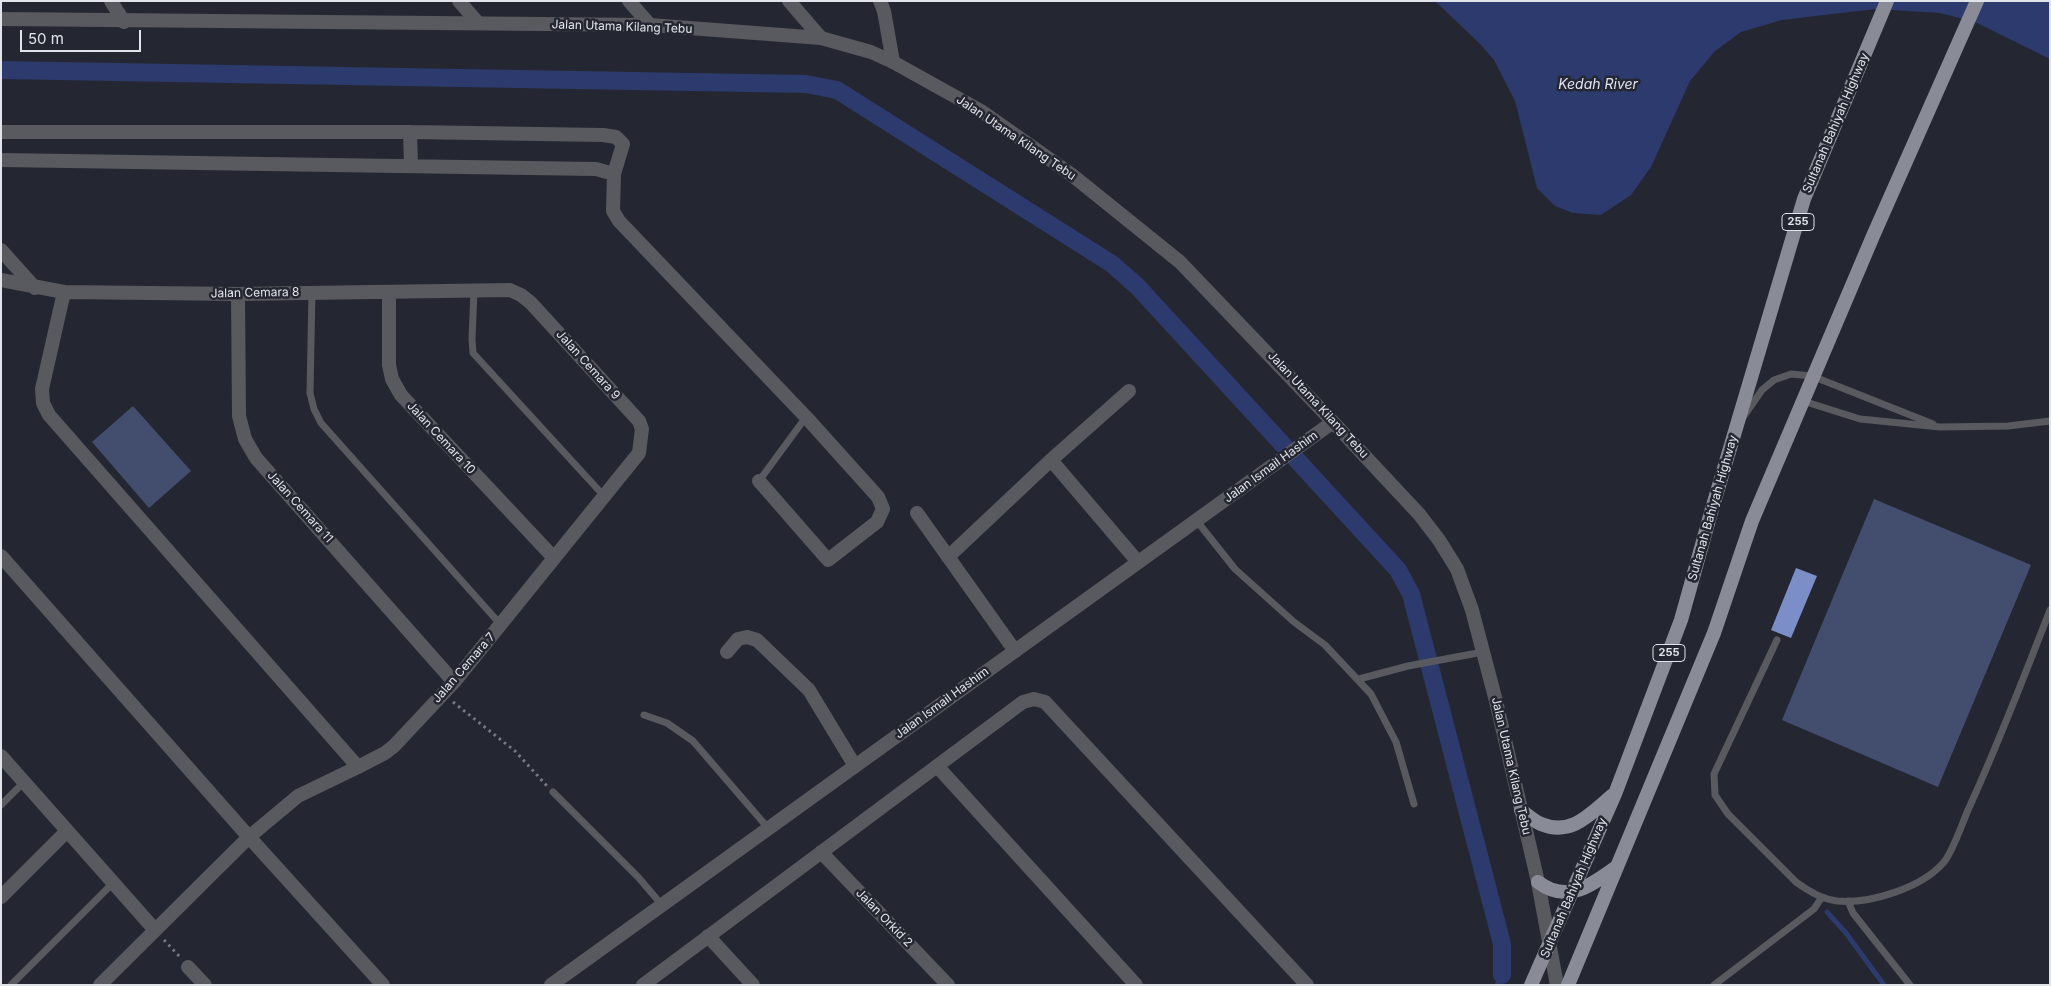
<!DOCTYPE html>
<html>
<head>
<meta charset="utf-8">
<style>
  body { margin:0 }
  #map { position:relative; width:2051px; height:986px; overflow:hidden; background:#242731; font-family:Inter,sans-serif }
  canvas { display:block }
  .frame { position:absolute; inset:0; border:2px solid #e2e4eb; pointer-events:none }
  .scale { position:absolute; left:20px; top:30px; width:121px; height:22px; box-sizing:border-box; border:2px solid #e2e4eb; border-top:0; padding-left:6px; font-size:15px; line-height:18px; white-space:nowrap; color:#e2e4eb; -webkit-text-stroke:4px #242731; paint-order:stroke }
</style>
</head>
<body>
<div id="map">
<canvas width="2051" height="986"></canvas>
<div class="frame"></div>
<div class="scale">50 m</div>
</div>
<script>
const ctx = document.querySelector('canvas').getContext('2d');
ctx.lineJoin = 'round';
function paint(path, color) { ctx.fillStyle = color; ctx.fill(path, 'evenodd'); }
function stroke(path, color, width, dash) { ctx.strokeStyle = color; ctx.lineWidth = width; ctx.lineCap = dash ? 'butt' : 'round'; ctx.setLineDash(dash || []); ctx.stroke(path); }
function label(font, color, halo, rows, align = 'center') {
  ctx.font = font + ' Inter,sans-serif'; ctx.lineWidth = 5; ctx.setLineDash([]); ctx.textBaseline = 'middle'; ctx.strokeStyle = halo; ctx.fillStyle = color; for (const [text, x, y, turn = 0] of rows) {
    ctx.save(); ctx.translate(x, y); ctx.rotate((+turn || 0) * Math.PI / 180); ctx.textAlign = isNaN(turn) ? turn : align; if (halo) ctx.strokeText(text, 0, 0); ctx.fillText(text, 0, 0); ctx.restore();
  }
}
paint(new Path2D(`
  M133,406L191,471L149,508L92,442Z
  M1874,499L2031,565L1938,787L1782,720Z`), '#434e6f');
paint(new Path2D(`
  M1435,1H2050V59L1975,22L1940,13L1876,9L1841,13L1782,20L1741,32L1715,51L1690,81L1651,167L1631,195L1601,215L1573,213L1555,206L1537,188L1515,101L1494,60L1480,44Z`), '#2d3a6d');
stroke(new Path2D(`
  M1827,912L1846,933L1884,985
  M1497,985L1502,975`), '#2d3a6d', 5);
stroke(new Path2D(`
  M1,70L806,84L837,90L1112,264L1137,286L1398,570L1411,594L1502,944V975`), '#2d3a6d', 18);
paint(new Path2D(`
  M1796,568L1817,576L1791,638L1771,630Z`), '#7c8ec8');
stroke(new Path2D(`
  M453,702L515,751L547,786
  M164,940L180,957`), '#767981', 3, [2.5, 4]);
stroke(new Path2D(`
  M474,291L472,339L473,353L604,496
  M312,292L310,393L314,409L321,423L501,625
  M1803,401L1860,419L1940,427L2008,426L2050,421
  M1744,416L1762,390L1774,380L1791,374L1812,376L1933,424
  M759,481L806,417
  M1196,520L1235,569L1294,622L1325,645L1371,694L1396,742L1414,804
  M1777,640L1714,774L1715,795L1728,814L1796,882C1808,891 1821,899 1837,901C1870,904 1922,888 1944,862C1953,851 1962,824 1968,810C1998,745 2024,677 2050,610
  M1359,679L1408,666L1483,652
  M644,715L667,723L693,741L768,828
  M553,792L638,877L662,905
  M1,805L24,782
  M1848,901L1853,913L1910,985
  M11,985L113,883
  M1714,985L1814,909L1822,897`), '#595a5f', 7);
stroke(new Path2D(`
  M111,1L124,22
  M459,1L478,23
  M629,1L650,25
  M789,1L821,38
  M880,1L884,11L893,62
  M1,132H410L603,135L616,137L623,144L614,174
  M410,132L411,166
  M1,160L596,169L614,174L613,211L619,221L806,417L878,497L883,509L877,522L828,560L759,481
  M1,250L35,288
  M1,280L64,292L238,294L510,290L521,295L531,303L639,421L642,429L639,453L454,682L394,746L385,753L358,767L298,796L249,837L100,985
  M64,292L42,389L43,403L49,415L358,767
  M389,293V365L392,379L401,395L554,558
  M238,294L239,416L245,439L256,458L454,682
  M1051,460L1138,562
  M917,513L1015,651
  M1,556L249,837L383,985
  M948,557L1051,460L1129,391
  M727,652L738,639L747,637L757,640L809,690L855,766
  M1,756L155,930
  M937,766L1136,985
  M821,852L948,985
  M1,897L67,831
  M708,936L753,985
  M188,967L205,985
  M643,985L1023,702L1034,699L1045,702L1307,985`), '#595a5f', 14);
stroke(new Path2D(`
  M1,19L650,25L821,38L871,52L893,62L981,111L1072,175L1180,262L1333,422L1419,514L1439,540L1457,569L1472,610L1496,701L1538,882L1557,985
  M551,985L1333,422`), '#595a5f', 14);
stroke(new Path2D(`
  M1521,810C1527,815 1534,821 1541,824C1572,837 1591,813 1613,795
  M1538,882C1567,904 1590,886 1615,868
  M1531,985L1615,794L1681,620L1712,509L1804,199L1887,1
  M1568,985L1714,633L1752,521L1873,236L1977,1`), '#898c96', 14);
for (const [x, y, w] of [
  [1798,222,32],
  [1669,653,32]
]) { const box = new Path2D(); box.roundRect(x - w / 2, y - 8.5, w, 17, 4); ctx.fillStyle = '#242731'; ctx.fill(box); stroke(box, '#e2e4eb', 1); }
label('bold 11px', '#e2e4eb', null, [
  ["255",1798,222],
  ["255",1669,653]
]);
label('12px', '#e2e4eb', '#242731', [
  ["Jalan Utama Kilang Tebu",622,27,2],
  ["Sultanah Bahiyah Highway",1836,123,-67],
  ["Jalan Utama Kilang Tebu",1016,138,34],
  ["Jalan Cemara 8",255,293,-1],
  ["Jalan Cemara 9",588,365,48],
  ["Jalan Utama Kilang Tebu",1318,405,47],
  ["Jalan Cemara 10",441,438,47],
  ["Jalan Ismail Hashim",1271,467,-36],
  ["Jalan Cemara 11",300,507,48],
  ["Sultanah Bahiyah Highway",1713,508,-74],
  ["Jalan Cemara 7",464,668,-49],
  ["Jalan Ismail Hashim",942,703,-36],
  ["Jalan Utama Kilang Tebu",1511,766,77],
  ["Sultanah Bahiyah Highway",1574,888,-67],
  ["Jalan Orkid 2",884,918,46]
]);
label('italic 14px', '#dee3f4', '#242731', [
  ["Kedah River",1598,85]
]);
</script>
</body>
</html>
